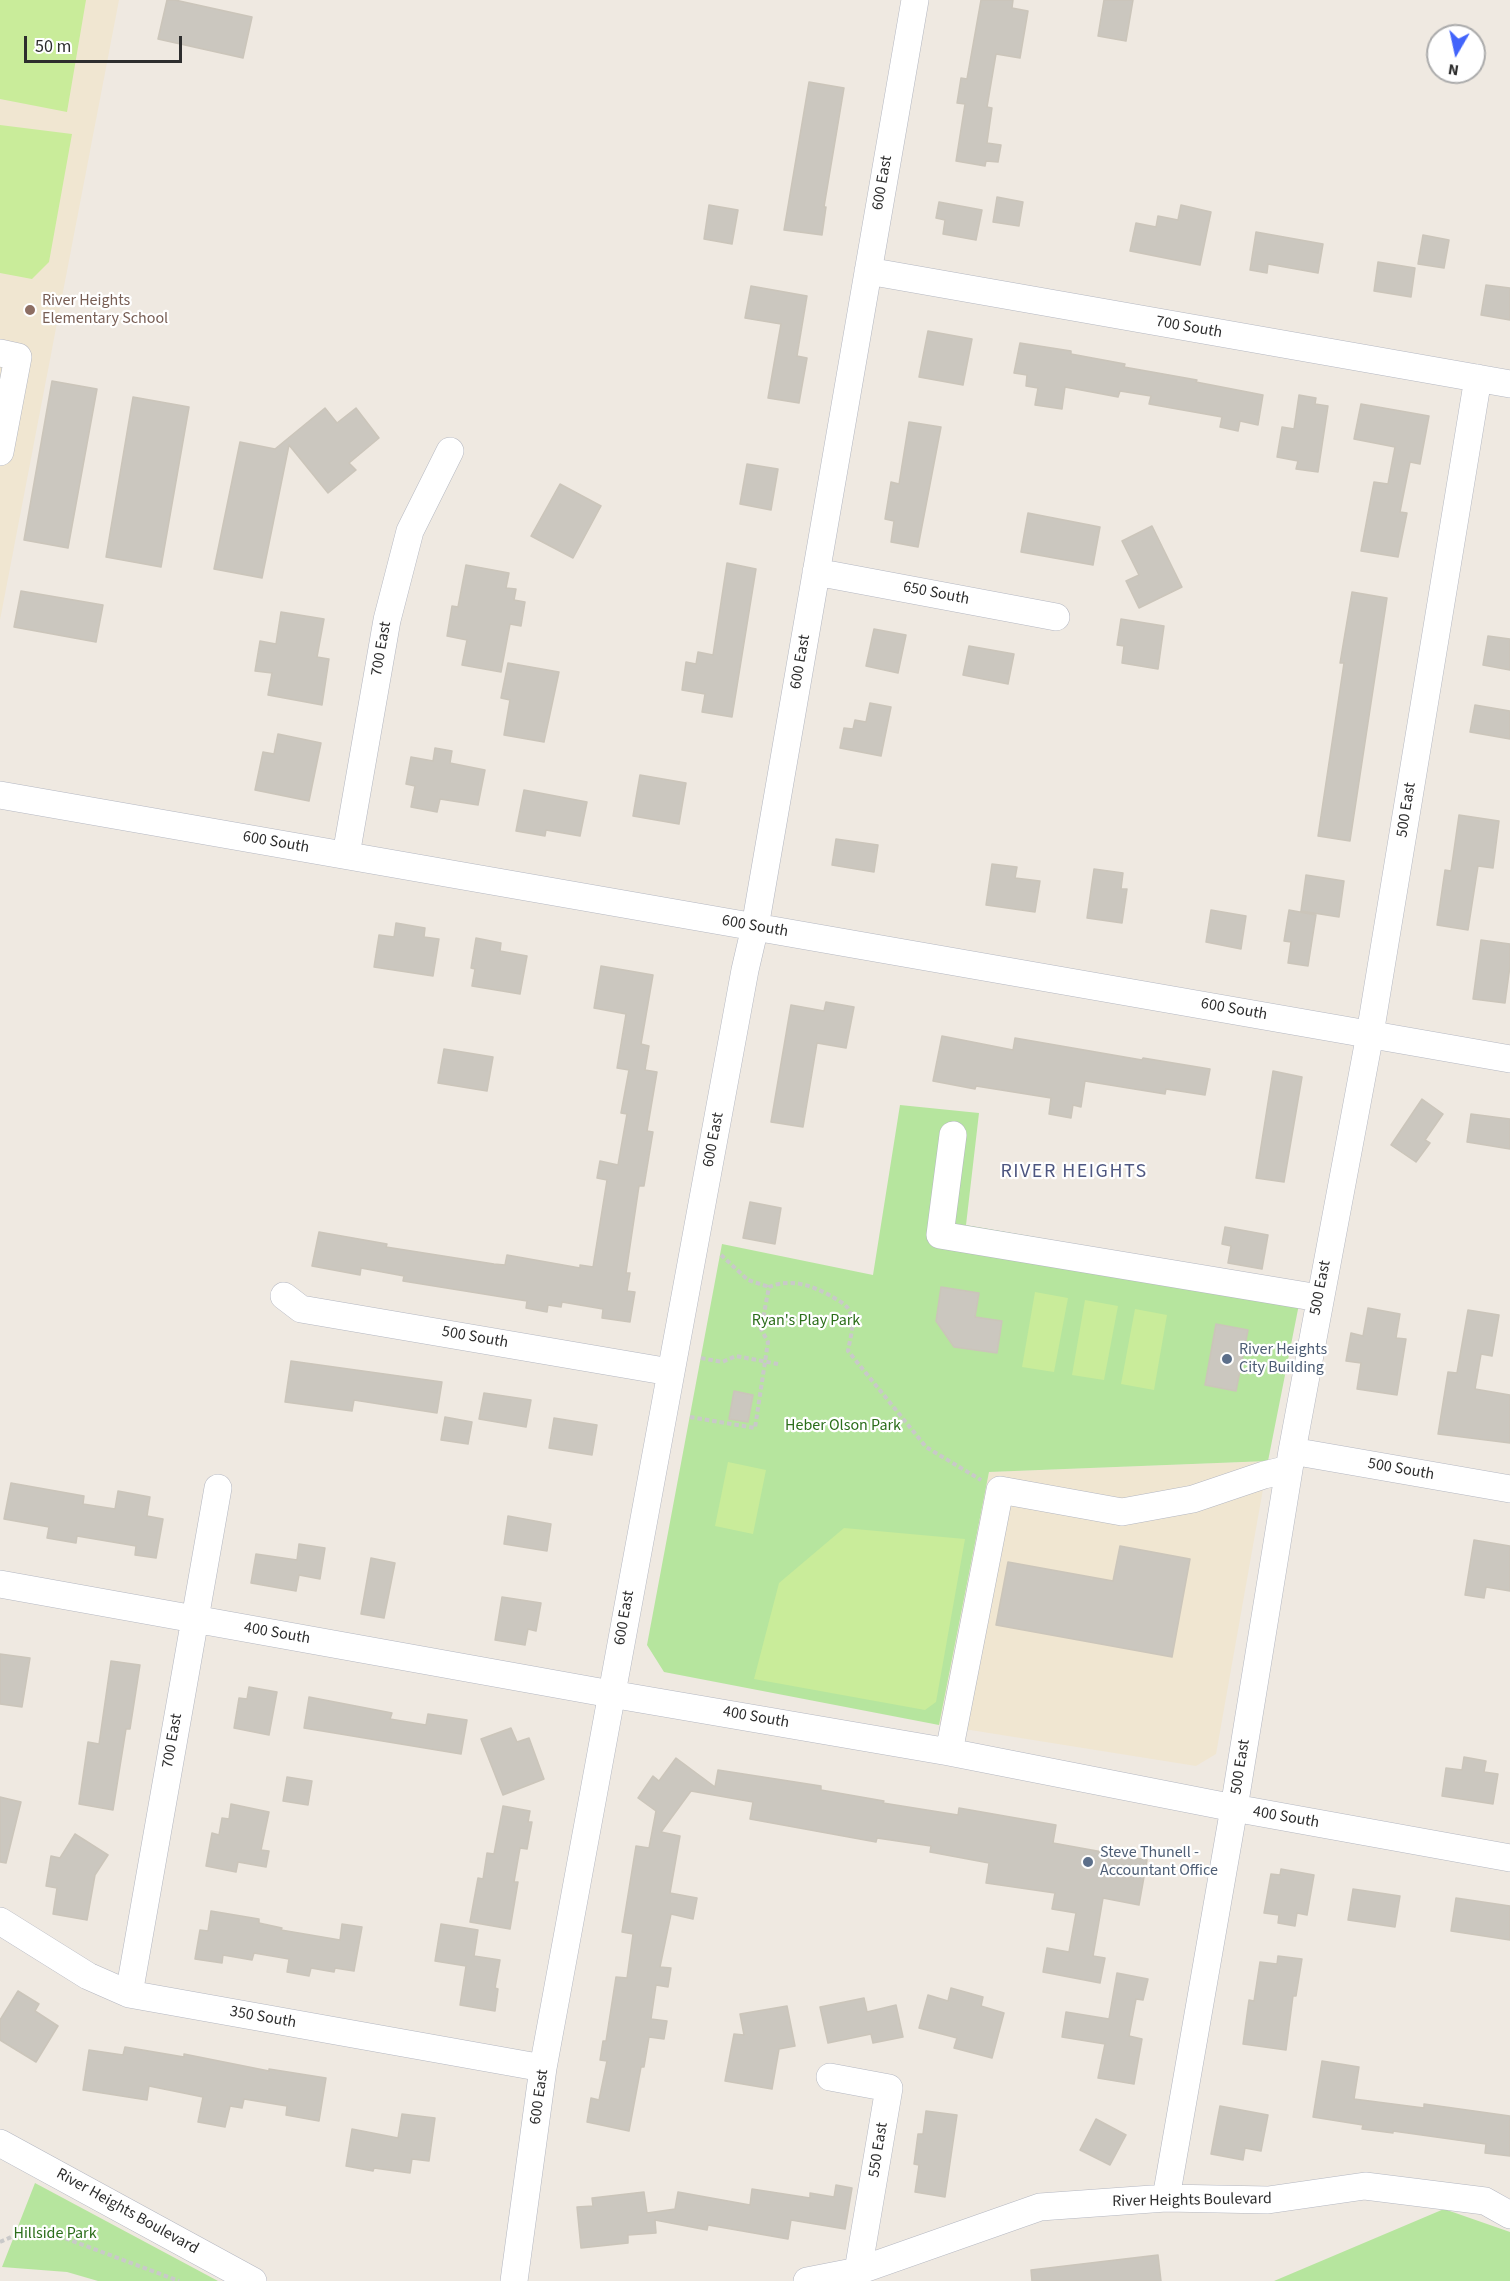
<!DOCTYPE html>
<html>
<head>
<meta charset="utf-8">
<style>
  body { margin:0 }
  #map { position:relative; width:1510px; height:2281px; overflow:hidden; background:#efe9e1; font-family:"Source Sans 3",sans-serif }
  canvas { display:block }
  .north { position:absolute; left:1426px; top:24px; width:60px; height:60px; box-sizing:border-box; background:#fff; border:2px solid #ababab; border-radius:50%; rotate:189deg; font-size:16px; font-weight:700; line-height:24px; text-align:center; color:#2e2e2e }
  .north::after { content:''; display:block; margin:auto; width:21px; height:27px; background:#4264fb; clip-path:polygon(50% 0,100% 100%,50% 72%,0 100%) }
  .scale { position:absolute; left:24px; top:36px; width:158px; height:27px; box-sizing:border-box; border:3px solid #2e2e2e; border-top:0; padding-left:8px; font-size:18px; line-height:21px; white-space:nowrap; color:#2e2e2e; -webkit-text-stroke:4px #fff; paint-order:stroke }
</style>
</head>
<body>
<div id="map">
<canvas width="1510" height="2281"></canvas>
<div class="north">N</div>
<div class="scale">50 m</div>
</div>
<script>
const ctx = document.querySelector('canvas').getContext('2d');
ctx.lineJoin = 'round';
function paint(path, color) { ctx.fillStyle = color; ctx.fill(path, 'evenodd'); }
function stroke(path, color, width, dash) { ctx.strokeStyle = color; ctx.lineWidth = width; ctx.lineCap = dash ? 'butt' : 'round'; ctx.setLineDash(dash || []); ctx.stroke(path); }
function label(font, color, halo, rows, align = 'center') {
  ctx.font = font + ' "Source Sans 3",sans-serif'; ctx.lineWidth = 4.5; ctx.setLineDash([]); ctx.textBaseline = 'middle'; ctx.strokeStyle = halo; ctx.fillStyle = color; for (const [text, x, y, turn = 0] of rows) {
    ctx.save(); ctx.translate(x, y); ctx.rotate((+turn || 0) * Math.PI / 180); ctx.textAlign = isNaN(turn) ? turn : align; if (halo) ctx.strokeText(text, 0, 0); ctx.fillText(text, 0, 0); ctx.restore();
  }
}
paint(new Path2D(`
  M0,0H119L0,620Z
  M1268,1461L1216,1754L1196,1766L939,1725L989,1472Z`), '#f0e6d1');
paint(new Path2D(`
  M900,1105L979,1113L966,1225L1303,1284L1268,1461L989,1472L939,1725L664,1672L647,1645L722,1244L873,1275Z
  M35,2183L218,2281H98L67,2272L2,2267Z
  M1444,2209L1510,2232V2281H1274Z`), '#b6e59e');
paint(new Path2D(`
  M0,0H86L67,112L0,99Z
  M0,125L72,134L49,262L32,279L0,273Z
  M1035,1292L1068,1298L1054,1372L1022,1367Z
  M1085,1300L1118,1306L1104,1380L1072,1375Z
  M1135,1309L1167,1315L1154,1390L1121,1384Z
  M728,1462L766,1470L753,1534L715,1526Z
  M844,1528L965,1539L936,1702L925,1710L754,1679L779,1583Z`), '#c9ec9a');
const building = new Path2D(`
  M167,0H175L252,17L243,58L158,39Z
  M981,0H1013L1012,8L1028,11L1020,58L996,54L987,107L992,108L987,143L1001,145L998,162L986,161L985,166L956,161L965,104L957,103L961,78L967,79Z
  M1104,0H1133L1126,41L1098,36Z
  M809,82L844,88L824,207H826L822,235L784,230Z
  M997,197L1023,202L1019,226L993,222Z
  M939,202L982,210L976,240L943,234L945,220L936,218Z
  M709,205L738,210L732,244L704,239Z
  M1181,205L1211,212L1200,265L1130,251L1136,223L1156,227L1158,216L1178,220Z
  M1256,232L1323,244L1318,273L1268,264L1267,273L1250,270Z
  M1423,235L1449,240L1444,268L1418,264Z
  M1378,262L1415,268L1411,297L1374,291Z
  M1486,285L1510,288V320L1481,315Z
  M751,286L807,296L797,356L807,358L799,403L768,398L781,324L745,318Z
  M928,331L972,339L963,385L919,377Z
  M1020,343L1071,351V354L1125,364L1124,367L1197,380L1196,382L1263,395L1258,425L1240,421L1238,431L1220,427L1222,417L1149,404L1151,396L1120,391L1118,397L1065,387L1062,409L1035,405L1038,388L1026,386L1027,375L1014,373Z
  M52,381L97,389L68,548L24,540Z
  M1299,395L1316,398L1315,404L1328,406L1318,472L1296,469L1298,461L1277,457L1282,427L1294,429Z
  M133,397L189,407L161,567L106,557Z
  M1361,404L1429,416L1420,464L1410,462L1400,512L1407,513L1398,557L1361,551L1374,482L1388,484L1395,447L1354,439Z
  M325,408L337,423L356,408L379,438L349,463L356,470L328,493L289,445L262,578L214,569L240,442L275,449Z
  M909,422L941,427L918,547L891,542L894,521L885,519L891,482L899,484Z
  M747,464L778,469L771,510L740,504Z
  M560,484L601,506L573,558L531,536Z
  M1028,513L1100,527L1093,565L1021,552Z
  M1152,526L1182,587L1139,608L1126,581L1139,575L1122,541Z
  M727,563L756,569L732,717L702,712L705,694L682,690L686,662L696,664L698,652L713,655Z
  M466,565L509,573L506,588L516,589L514,600L525,602L521,626L510,624L501,672L462,665L467,640L447,636L452,606L458,607Z
  M21,591L103,605L96,642L14,627Z
  M1352,592L1387,598L1350,841L1318,836L1344,663H1340Z
  M281,612L324,619L317,657L329,659L322,705L268,695L272,673L255,671L260,641L276,644Z
  M1121,619L1164,626L1158,669L1122,663L1124,646L1117,645Z
  M874,629L906,635L898,673L866,666Z
  M1488,636L1510,639V670L1483,665Z
  M969,646L1014,654L1008,684L963,675Z
  M508,663L559,672L544,742L504,735L510,700L501,698Z
  M870,703L891,707L881,756L840,748L844,728L853,729L855,720L866,722Z
  M1475,705L1510,711V739L1470,732Z
  M278,734L321,743L309,801L255,790L263,752L274,754Z
  M435,748L452,751L450,763L485,770L478,805L440,799L437,812L411,807L415,786L406,784L411,757L433,761Z
  M640,775L686,783L679,824L633,816Z
  M524,790L587,802L580,836L546,830L545,836L516,831Z
  M1459,815L1499,821L1493,868L1478,866L1468,930L1437,925L1445,870L1451,871Z
  M836,839L878,845L874,872L832,865Z
  M992,864L1017,867L1015,878L1040,881L1035,912L986,905Z
  M1094,869L1123,873L1121,889H1127L1122,923L1087,918Z
  M1306,875L1344,881L1339,917L1301,911Z
  M1211,910L1246,916L1241,949L1206,942Z
  M1289,910L1316,915L1308,966L1288,963L1291,942L1284,941Z
  M396,923L425,928L424,937L439,939L433,976L374,967L379,935L394,937Z
  M476,938L501,943L500,951L527,956L520,994L472,986L475,969L471,968Z
  M1481,940L1510,944V966L1505,1003L1473,999Z
  M601,966L653,975L641,1044L649,1046L645,1070L657,1072L647,1131L653,1132L644,1186H639L626,1273H630L627,1291L635,1292L630,1322L602,1318L603,1309L562,1302L561,1307L548,1305L547,1312L526,1308L527,1301L403,1281L404,1276L361,1268L360,1275L312,1266L319,1232L387,1244L386,1247L494,1264L505,1265L507,1255L580,1268V1265L593,1267L607,1180L597,1178L600,1161L618,1165L627,1114L621,1113L629,1070L617,1068L626,1014L594,1008Z
  M826,1002L854,1007L846,1048L817,1043L803,1127L771,1122L791,1005L824,1011Z
  M942,1036L1013,1050L1015,1038L1142,1060L1143,1058L1210,1069L1205,1095L1166,1089L1165,1094L1085,1081L1081,1107L1073,1105L1071,1118L1049,1114L1051,1098L976,1086L975,1089L933,1081Z
  M444,1049L493,1057L487,1091L438,1083Z
  M1273,1071L1302,1077L1284,1182L1256,1178Z
  M1422,1099L1443,1114L1425,1140L1430,1143L1416,1162L1391,1145Z
  M1471,1114L1510,1119V1149L1467,1142Z
  M750,1202L781,1208L775,1244L743,1238Z
  M1225,1227L1268,1235L1262,1269L1228,1263L1231,1246L1222,1244Z
  M941,1287L979,1293L975,1317L1002,1321L997,1353L954,1347L936,1321Z
  M1368,1308L1400,1314L1396,1338L1406,1339L1397,1395L1357,1389L1361,1363L1346,1361L1351,1333L1363,1336Z
  M1468,1310L1499,1315L1492,1356L1481,1354L1475,1389L1510,1395V1443L1438,1434L1448,1372L1457,1373Z
  M1216,1324L1248,1330L1236,1391L1205,1385Z
  M291,1361L442,1382L437,1413L354,1400L352,1411L285,1402Z
  M734,1391L753,1395L748,1422L729,1419Z
  M484,1393L531,1400L526,1427L479,1419Z
  M445,1417L472,1422L468,1444L441,1440Z
  M554,1418L597,1425L592,1455L549,1448Z
  M11,1483L84,1496L83,1504L115,1509L118,1491L150,1497L147,1516L163,1519L156,1558L135,1555L136,1546L77,1536L76,1543L47,1538L49,1527L4,1519Z
  M508,1516L551,1524L547,1551L504,1544Z
  M1474,1540L1510,1546V1591L1486,1587L1484,1598L1465,1595Z
  M299,1544L325,1548L320,1579L299,1575L296,1591L251,1583L256,1554L297,1560Z
  M1120,1546L1190,1559L1172,1657L996,1625L1008,1562L1113,1581Z
  M371,1558L395,1563L384,1618L361,1614Z
  M502,1597L541,1603L536,1631L528,1629L525,1645L495,1640Z
  M0,1654L30,1658L22,1707L0,1704Z
  M111,1661L140,1665L130,1729H126L113,1810L79,1804L88,1742L99,1744Z
  M249,1687L277,1692L269,1735L234,1728L239,1698L247,1699Z
  M309,1697L392,1713L390,1719L426,1725L428,1714L467,1720L461,1754L304,1728Z
  M511,1728L517,1742L529,1738L544,1779L503,1795L481,1739Z
  M1464,1757L1486,1761L1484,1772L1498,1774L1493,1804L1442,1796L1446,1768L1462,1770Z
  M676,1758L715,1787L718,1770L821,1786V1790L884,1801L883,1803L958,1815L959,1808L1056,1825L1053,1843L1147,1860L1139,1905L1103,1898L1093,1956L1105,1958L1100,1983L1043,1972L1047,1948L1069,1952L1076,1913L1052,1909L1055,1893L986,1883L989,1863L930,1852L931,1846L877,1838L876,1842L750,1819L753,1802L691,1791L661,1832L680,1836L670,1893L697,1898L693,1919L671,1914L660,1967L671,1968L668,1987L656,1985L651,2019L667,2021L664,2039L649,2037L644,2067H641L629,2131L587,2122L591,2098L599,2100L607,2061L600,2060L603,2041H606L616,1977L627,1978L633,1934L622,1932L636,1846L649,1848L656,1811L638,1798L653,1776L659,1781Z
  M287,1777L312,1781L308,1805L283,1801Z
  M0,1797L21,1802L6,1863L0,1862Z
  M231,1804L269,1812L261,1850L269,1851L266,1867L238,1862L236,1872L206,1866L212,1833L219,1835L222,1818L229,1819Z
  M503,1806L530,1811L528,1822H532L527,1849L520,1848L514,1882H518L510,1929L470,1922L478,1878L483,1879L487,1853L494,1854Z
  M75,1834L108,1855L95,1875L87,1920L53,1914L57,1888L46,1886L51,1856L60,1858Z
  M1281,1869L1314,1875L1307,1915L1297,1913L1295,1926L1278,1923L1279,1915L1264,1913L1271,1874L1280,1875Z
  M1353,1889L1400,1896L1395,1927L1348,1920Z
  M1456,1898L1510,1906V1940L1451,1931Z
  M211,1911L259,1919V1923L282,1928L281,1930L340,1940L342,1924L362,1927L354,1971L335,1968L334,1972L311,1968L309,1976L287,1972L289,1959L254,1953L252,1960L223,1955L222,1963L195,1959L200,1930L208,1931Z
  M441,1924L478,1930L474,1956L500,1960L495,1988L498,1989L495,2011L460,2005L466,1966L435,1961Z
  M1278,1956L1302,1959L1296,1996H1293L1286,2050L1243,2044L1249,2000L1254,2001L1260,1962L1277,1964Z
  M1117,1973L1148,1979L1143,2000L1136,1999L1129,2036L1142,2039L1134,2084L1098,2078L1105,2044L1062,2037L1066,2012L1109,2019Z
  M951,1988L983,1997L981,2006L1004,2013L992,2058L954,2048L957,2038L919,2028L928,1995L948,2001Z
  M18,1991L39,2004L35,2011L58,2026L36,2062L0,2040V2020Z
  M864,1998L867,2012L896,2005L903,2037L873,2043L871,2034L828,2043L820,2007Z
  M787,2006L795,2046L779,2049L772,2089L725,2081L734,2034L744,2035L740,2014Z
  M125,2047L184,2057V2054L269,2071V2069L326,2078L319,2121L286,2115L287,2106L244,2099L242,2108L230,2106L225,2127L198,2122L203,2097L149,2086L147,2100L83,2090L89,2050L123,2055Z
  M1322,2061L1359,2067L1354,2099L1424,2108V2104L1510,2116V2156L1485,2153L1486,2144L1393,2131V2133L1362,2129L1363,2125L1313,2117Z
  M1220,2106L1268,2115L1261,2151L1245,2148L1243,2160L1211,2154Z
  M926,2111L957,2115L945,2197L915,2192L919,2165L914,2164L918,2134H923Z
  M402,2114L435,2118L429,2161L412,2159L410,2173L374,2168L373,2171L346,2166L352,2129L398,2138Z
  M1096,2119L1126,2135L1110,2165L1080,2150Z
  M836,2185L852,2188L845,2229L791,2220L788,2239L708,2225L707,2230L655,2220L656,2233L628,2235V2243L581,2248L577,2207L593,2206L592,2198L644,2192L647,2213L675,2209L678,2192L750,2205L752,2189L810,2198V2193L834,2197Z
  M1158,2255L1161,2281H1032L1031,2270Z`);
paint(building, '#cbc7bf');
stroke(building, '#cbc5ba', 1.5);
const minor = new Path2D(`
  M868,271L1510,384
  M0,353L18,357L0,452
  M816,572L1056,617
  M0,795L1510,1059
  M346,855L387,620L410,531L450,451
  M953,1135L940,1235L1319,1298
  M284,1296L301,1309L670,1372
  M1292,1451L1510,1489
  M0,1584L611,1694L949,1752L1234,1808L1510,1858
  M949,1752L1000,1490L1122,1512L1193,1499L1264,1475L1289,1469
  M0,1921L88,1976L129,1994L543,2068
  M129,1994L218,1488
  M830,2077L889,2088L858,2271
  M0,2143L253,2281
  M1166,2198L1234,1808L1292,1451L1370,1034L1478,378
  M514,2281L543,2068L745,970L755,927L915,0
  M807,2281L858,2271L1040,2207L1166,2198L1268,2200L1365,2186L1485,2201L1510,2215`);
stroke(minor, '#b4b7c1', 28);
stroke(new Path2D(`
  M721,1255L748,1280L769,1287
  M701,1358L722,1362L736,1356L778,1364
  M690,1417L755,1428L768,1342L761,1329L769,1287C790,1278 811,1285 831,1296C837,1300 845,1303 849,1310C856,1322 850,1338 848,1351L926,1447L981,1480
  M0,2242L18,2234L62,2237L179,2281`), '#c9c9c9', 4, [4.5, 3]);
stroke(minor, '#fff', 27);
for (const [x, y, r, color] of [
  [30,310,6,"#8d6e63"],
  [1227,1359,6,"#5c6f8a"],
  [1088,1862,6,"#5c6f8a"]
]) { const dot = new Path2D(); dot.arc(x, y, r, 0, 2 * Math.PI); ctx.fillStyle = color; ctx.fill(dot); stroke(dot, '#fff', 2); }
label('16px', '#2e2e2e', '#fff', [
  ["600 East",883,183,-80],
  ["700 South",1189,328,10],
  ["650 South",936,594,11],
  ["700 East",382,649,-80],
  ["600 East",801,662,-80],
  ["500 East",1407,810,-81],
  ["600 South",276,843,10],
  ["600 South",755,927,10],
  ["600 South",1234,1010,10],
  ["600 East",714,1140,-79],
  ["500 East",1321,1288,-79],
  ["500 South",475,1338,10],
  ["500 South",1401,1470,10],
  ["600 East",625,1618,-80],
  ["400 South",277,1634,10],
  ["400 South",756,1718,10],
  ["700 East",173,1741,-80],
  ["500 East",1241,1767,-81],
  ["400 South",1286,1818,10],
  ["350 South",263,2018,10],
  ["600 East",540,2097,-82],
  ["550 East",879,2150,-81],
  ["River Heights Boulevard",1192,2201,-1],
  ["River Heights Boulevard",127,2212,29]
]);
label('16px', '#785e54', '#fff', [
  ["River Heights",42,301],
  ["Elementary School",42,319]
], 'left');
label('16px', '#2c6e1b', '#fff', [
  ["Ryan's Play Park",806,1321],
  ["Heber Olson Park",843,1426],
  ["Hillside Park",55,2234]
]);
label('16px', '#4e5e75', '#fff', [
  ["River Heights",1239,1350],
  ["City Building",1239,1368],
  ["Steve Thunell -",1100,1853],
  ["Accountant Office",1100,1871]
], 'left');
ctx.letterSpacing = '1.5px';
label('20px', '#4d5680', '#fff', [
  ["RIVER HEIGHTS",1074,1173]
]);
ctx.letterSpacing = '0px';
</script>
</body>
</html>
